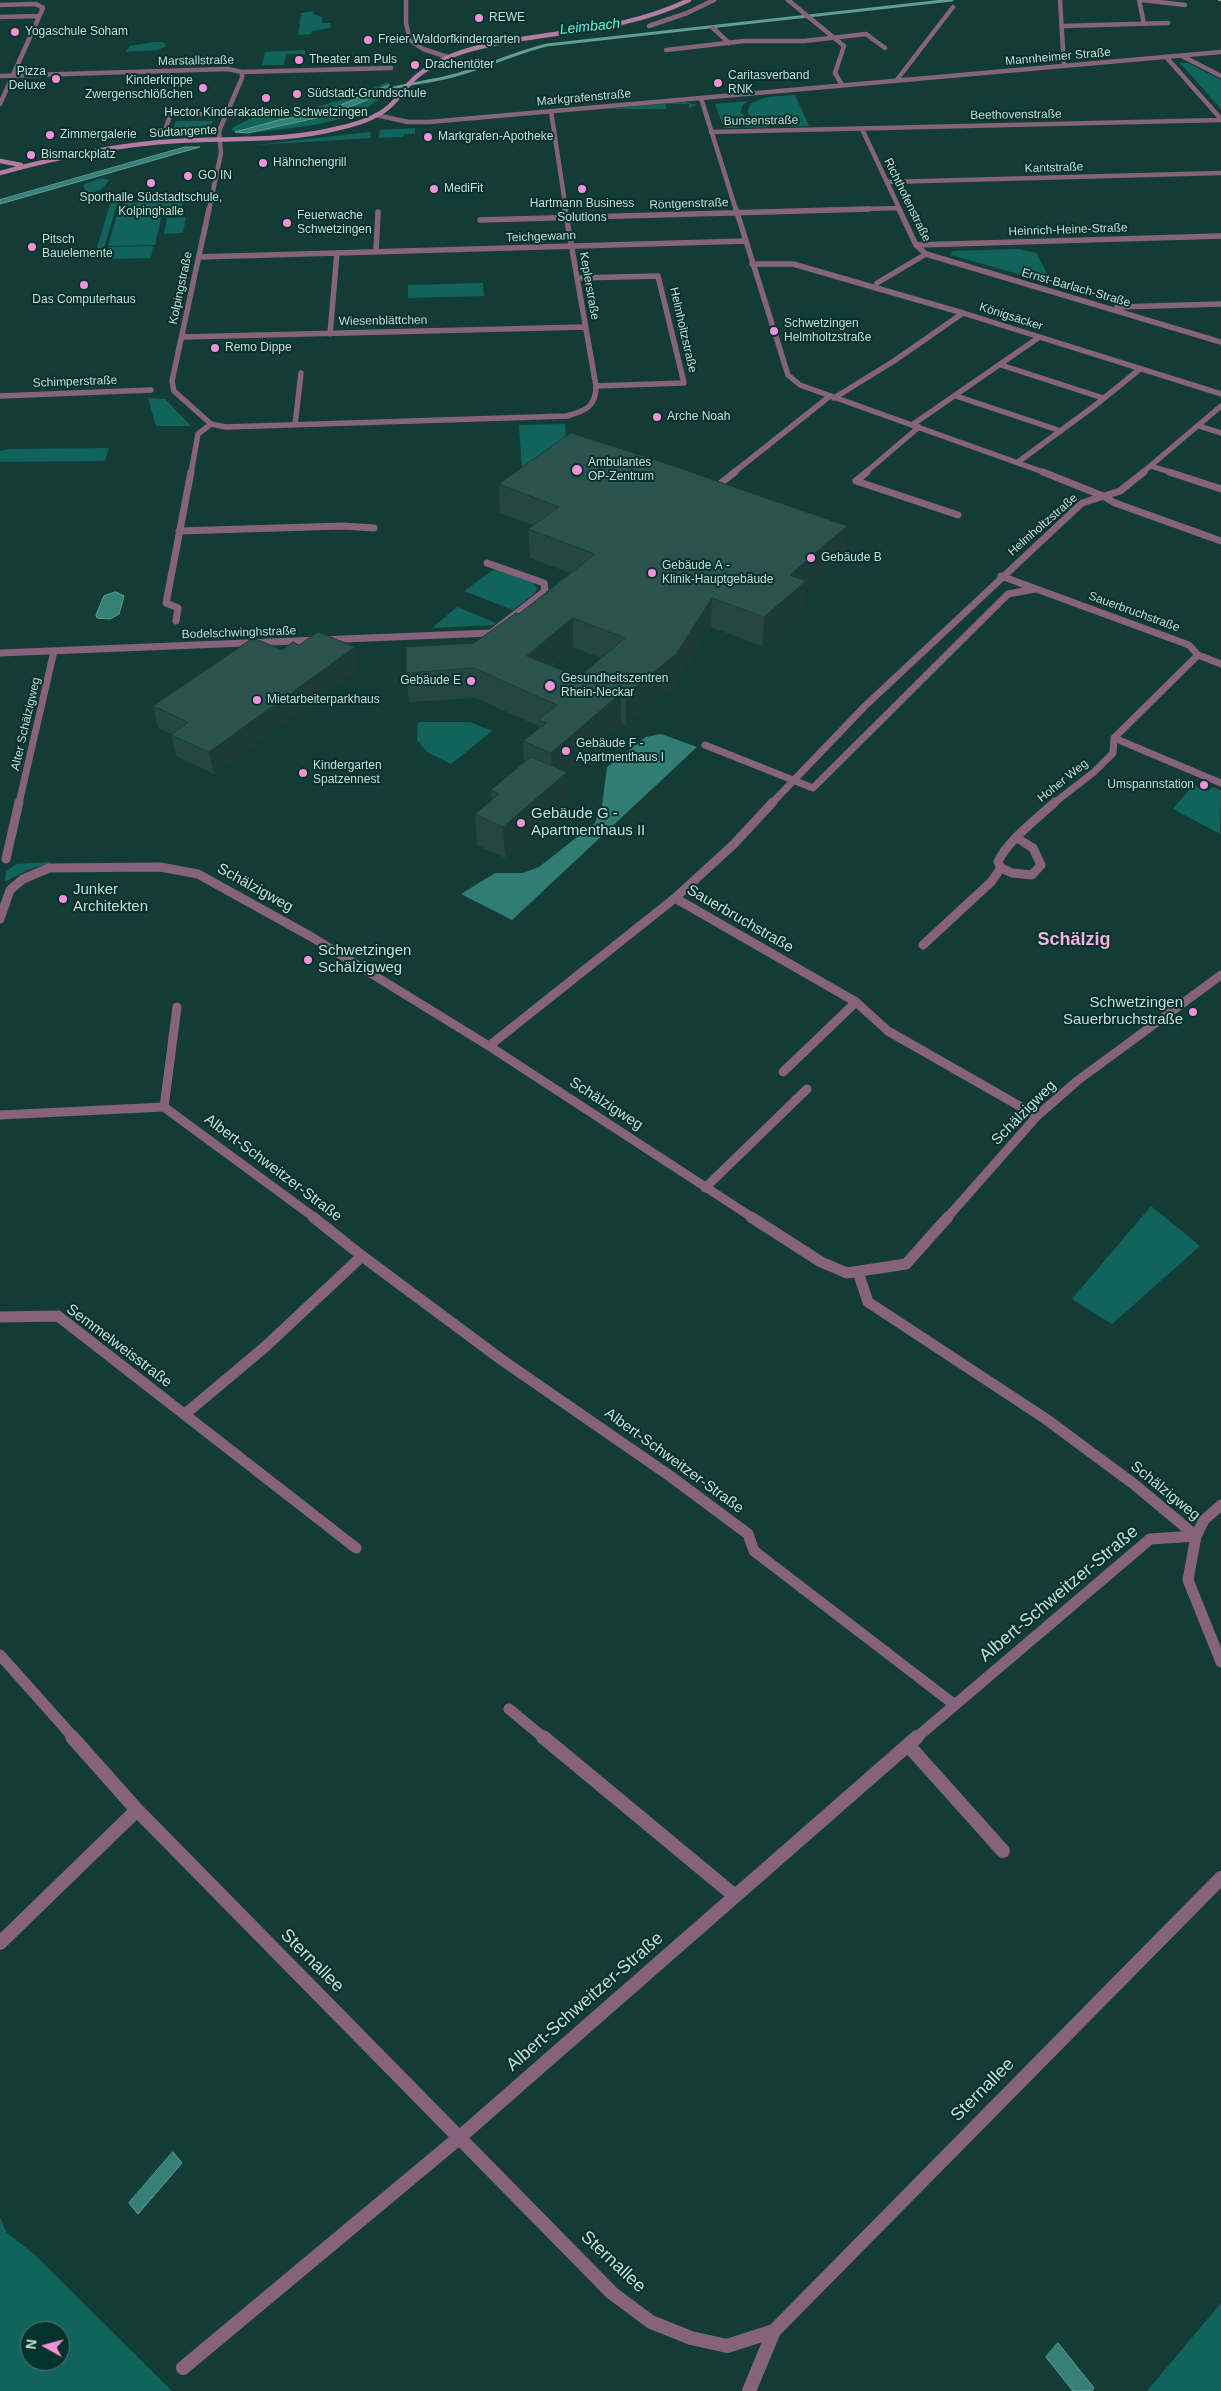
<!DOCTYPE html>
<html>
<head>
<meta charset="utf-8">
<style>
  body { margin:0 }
  #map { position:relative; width:1221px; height:2391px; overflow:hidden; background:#133c37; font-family:Arial,sans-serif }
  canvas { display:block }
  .north { position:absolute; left:20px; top:2321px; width:50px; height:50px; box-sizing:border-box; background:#06322d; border:1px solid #547672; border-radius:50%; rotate:277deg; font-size:14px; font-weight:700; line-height:20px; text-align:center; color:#c8ddd9 }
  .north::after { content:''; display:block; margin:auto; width:18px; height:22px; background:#f291d6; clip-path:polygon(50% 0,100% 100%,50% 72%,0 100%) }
</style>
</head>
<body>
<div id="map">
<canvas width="1221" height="2391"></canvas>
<div class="north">N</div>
</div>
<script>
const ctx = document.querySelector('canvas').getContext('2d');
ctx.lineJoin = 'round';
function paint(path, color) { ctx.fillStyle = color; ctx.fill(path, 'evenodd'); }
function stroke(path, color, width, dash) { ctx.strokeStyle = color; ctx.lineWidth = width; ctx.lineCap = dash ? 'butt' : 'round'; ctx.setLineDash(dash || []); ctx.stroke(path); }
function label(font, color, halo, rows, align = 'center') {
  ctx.font = font + ' Arial,sans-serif'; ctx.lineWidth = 4; ctx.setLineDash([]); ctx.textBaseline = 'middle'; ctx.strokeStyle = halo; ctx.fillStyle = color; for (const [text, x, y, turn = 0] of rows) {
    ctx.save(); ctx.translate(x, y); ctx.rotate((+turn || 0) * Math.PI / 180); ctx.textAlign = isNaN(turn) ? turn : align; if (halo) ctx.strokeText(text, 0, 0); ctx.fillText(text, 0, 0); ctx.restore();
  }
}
paint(new Path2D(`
  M314,11L313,14L322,17V23H331L330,28L312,31L311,34L298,35L301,13Z
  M154,42H163L166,46L158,50L125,52L130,46Z
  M305,50V54H286L284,65H262L265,52Z
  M1180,63H1188L1221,80V109Z
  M388,82L389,85L326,111L279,120L235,132L233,131L232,128L263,112L282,117L351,97Z
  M384,93C361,125 287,128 250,133L330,115Z
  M795,95L809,126C793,126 759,129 747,112L751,103L767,97Z
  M748,101L742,106L741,112C749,122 759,124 771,127L724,128L715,104Z
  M685,102L697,105L689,108V104H666V109H605Z
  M176,121H213C205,138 188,135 171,136Z
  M415,128V134H404L403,137L379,138L380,130Z
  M370,132L371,138L255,145Z
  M101,178L109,180C104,190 97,192 87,193L83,185Z
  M111,201H118L103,251H96Z
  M183,201L180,213L120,214L123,203Z
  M162,214L155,245L108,246L117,216Z
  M186,217L183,233L164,234L167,218Z
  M153,246L151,258L104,259L108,247Z
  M1019,249L1036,253L1053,284L951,255L952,251Z
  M483,283L484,296L408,298V285Z
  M148,398L165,399L191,426H156Z
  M565,424L566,440L522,470L519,425Z
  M109,448L105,461L0,462V451L10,449Z
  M498,569L534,583L537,588L535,593L513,610L464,591L493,570Z
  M457,607L496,623L493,625L432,628Z
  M418,722H470L492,731L451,764L427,752L417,740Z
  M1193,785L1208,791L1213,787L1221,791L1220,834L1173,809Z
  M49,862L51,864L29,869L5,882L6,872L16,864Z
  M1151,1206L1200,1246L1112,1324L1072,1299Z
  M0,2217L6,2232L35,2255L172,2391H0ZM30,2331H60V2361H30Z
  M1221,2303V2391H1147Z`), '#11645c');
paint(new Path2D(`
  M661,734L697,747L512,920L461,894L495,873H523L539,867L595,823L602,805L607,767L646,737Z`), '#317d74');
const water = new Path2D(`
  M389,85L384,93L330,115L248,133L235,132L279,120L326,111Z
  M185,147H200L0,204V200Z
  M116,592L124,596L119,614L110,619L97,618L96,615L104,596Z
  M173,2152L182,2163L138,2214L129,2203Z
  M1058,2343L1094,2388L1092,2391H1073L1046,2357Z`);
paint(water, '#358177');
stroke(water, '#619d94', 1);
stroke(new Path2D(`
  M377,93C400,84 424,83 448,77C482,69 513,53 547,45L952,0`), '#619d94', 3);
stroke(new Path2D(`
  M406,0V23L410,40L423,49L451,58
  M788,0L844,46L835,73L842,85
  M1060,0L1064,66
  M1139,0L1144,24
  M1142,0L1185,5
  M0,5L36,4L43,8L0,104
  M0,17L39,16
  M649,26L687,13L714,0
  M1063,26L1168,23
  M713,28L729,43
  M666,50L744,41H804L866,34L885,48
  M1182,56L1221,76
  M1166,57L1221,119
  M0,76L228,69L242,72L391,68
  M896,81L953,7
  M701,98L736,210
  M551,111L566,210
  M376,115L408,122H429L1221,52
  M862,129L900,210
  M711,132L1221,120
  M163,135L170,116L174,114H227
  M887,182L1221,173
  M209,210L221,153L219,131L242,78V72
  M825,210L899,208`), '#87637b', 4.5);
stroke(new Path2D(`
  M209,209L172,381L174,391L211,424L226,427L567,416C585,411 596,407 596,386L565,209
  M736,209L788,375L800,385L1046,473
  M899,209L916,245L926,254L1221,342
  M480,220L869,209
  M916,245L1221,236
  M376,252L378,212
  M199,257L746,241
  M752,264H793L963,313L1221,394
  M577,278L658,276L684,383L596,386
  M877,283L926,254
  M1117,307L1221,304
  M330,334L337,253
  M182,337L585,327
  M1001,365L1103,398
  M0,396L151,390
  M956,396L1061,431
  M834,398L894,361L963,313
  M295,425L301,373
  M912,425L1038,338
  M1199,426L1221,433
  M1018,462L1093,407L1140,369
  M1151,466L1173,473
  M191,473L198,434L211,424
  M733,473L830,396
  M865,473L919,427
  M1142,473L1221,406`), '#87637b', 5.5);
stroke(new Path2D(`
  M1043,472L1103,496L1115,503L1221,541
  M1169,472L1221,489
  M856,481L958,515
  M856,481L867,472
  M721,483L735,472
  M179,531L343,526L374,528
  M1001,576L1189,645L1198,655L1221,664
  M176,621L178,608L166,603L191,472
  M0,653L491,633L545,591L544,583L487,563
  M1114,738L1221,783
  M705,745L813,788L1008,594L1035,589
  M19,803L54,651
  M772,803L865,706L1082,503L1120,491L1144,472
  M1054,803L1094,772L1113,753L1114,738L1198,655`), '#87637b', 7);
stroke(new Path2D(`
  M773,802L733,845L675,898L856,1002L888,1031L1037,1116
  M6,859L19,802
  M1001,868L1012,873L1032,875L1041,865L1033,848L1017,838
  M0,919L10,890L23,879L49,868L160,867L198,874L310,936L489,1046L753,1218
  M923,945L991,882L1001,868L998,862C1007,841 1038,818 1055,802
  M489,1046L675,898
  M783,1072L856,1002
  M164,1107L177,1007
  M0,1115L164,1107L315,1218
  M705,1188L807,1089
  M947,1218L1037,1116L1077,1081L1221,975`), '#87637b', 9);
stroke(new Path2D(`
  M313,1217L362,1256L502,1360L670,1476L748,1534L754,1551L955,1705
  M751,1217L821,1262L847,1273L906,1264L948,1217
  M858,1272L868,1302L1046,1419L1135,1485L1196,1536
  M0,1317L58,1316L356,1548
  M185,1414L265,1347L362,1256
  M1221,1505L1204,1520L1196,1536L1188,1580L1221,1662
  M0,1655L74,1738
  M509,1709L544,1738
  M916,1738L1150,1539L1196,1536`), '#87637b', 11);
stroke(new Path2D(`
  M72,1737L137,1810L612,2293L651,2322L691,2338L727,2346L774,2331L1221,1878
  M543,1737L735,1896
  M908,1745L1003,1851
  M0,1943L137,1810
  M183,2368L460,2137L917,1737
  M749,2391L774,2331`), '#87637b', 14);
stroke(new Path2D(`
  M0,161L21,165
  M0,173C58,157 118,144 178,141C232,138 286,142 339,128C358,124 380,117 393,103C401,94 407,85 416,77C434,62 458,52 480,47C552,30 621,33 689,0`), '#b47ca3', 4.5);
stroke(new Path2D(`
  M1218,0H1221`), '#809d98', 2, [3, 2]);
paint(new Path2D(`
  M499,484L847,526L844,555L805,588L803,610L762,646L711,627L675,684L626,725L621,723L566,771L567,772L568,803L505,858L477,845L475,814L492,800L491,790L524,762L523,741L539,729L538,726L476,698L409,702L406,673L474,643L519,614L570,573L530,558L528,529L533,525L500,513ZM573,647L601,658L579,677L552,666Z
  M299,645L355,647L358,669L214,774L176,756L171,734L158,728L153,706Z`), '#254743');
paint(new Path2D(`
  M847,526L844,555L805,588L803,610L762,646L764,617L790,575Z
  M712,598L711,627L675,684L626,725V695Z
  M573,618V647L528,686L527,656Z
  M355,647L358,669L214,774L209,752Z
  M621,693V723L552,783L551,753Z
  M567,772L568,803L505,858L503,827Z`), '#1e3a37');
const building = new Path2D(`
  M571,433L653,459L847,526L790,575L806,581L764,617L712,598L676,654L626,695L621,693L551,753L523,741L546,723L538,720L557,705L474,668L406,673V647L474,643L516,613L519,614L595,554L528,529L559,507L499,484ZM573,618L625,638L579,677L527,656Z
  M318,632L355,647L209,752L171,735L188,722L153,706L253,638L282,650L293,642L299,645Z
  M531,757L567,772L503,827L475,814L499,794L491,790Z`);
paint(building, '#2b534e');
stroke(building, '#1e3a37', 1);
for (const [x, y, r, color] of [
  [479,18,5,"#f291d6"],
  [15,32,5,"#f291d6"],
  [368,40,5,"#f291d6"],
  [299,60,5,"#f291d6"],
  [415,65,5,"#f291d6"],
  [56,79,5,"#f291d6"],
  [718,83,5,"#f291d6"],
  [203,88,5,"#f291d6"],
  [297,94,5,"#f291d6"],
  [266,98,5,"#f291d6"],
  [50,135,5,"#f291d6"],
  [428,137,5,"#f291d6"],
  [31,155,5,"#f291d6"],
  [263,163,5,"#f291d6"],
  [188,176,5,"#f291d6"],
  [151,183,5,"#f291d6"],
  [434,189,5,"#f291d6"],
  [582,189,5,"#f291d6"],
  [287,223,5,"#f291d6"],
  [32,247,5,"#f291d6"],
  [84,285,5,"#f291d6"],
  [774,331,5,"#f291d6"],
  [215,348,5,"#f291d6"],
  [657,417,5,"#f291d6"],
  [577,470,6,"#f291d6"],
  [811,558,5,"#f291d6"],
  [652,573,5,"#f291d6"],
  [471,681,5,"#f291d6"],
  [550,686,6,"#f291d6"],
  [257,700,5,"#f291d6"],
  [566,751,5,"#f291d6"],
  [303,773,5,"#f291d6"],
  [1204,785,5,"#f291d6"],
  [521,823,5,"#f291d6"],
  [63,899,5,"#f291d6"],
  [308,960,5,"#f291d6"],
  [1193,1012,5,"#f291d6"]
]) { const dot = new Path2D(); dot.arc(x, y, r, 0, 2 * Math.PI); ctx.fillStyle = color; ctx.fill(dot); stroke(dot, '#06322d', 2); }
label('12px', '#c8ddd9', '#06322d', [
  ["REWE",489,18],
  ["Yogaschule Soham",25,32],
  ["Freier Waldorfkindergarten",378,40],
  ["Theater am Puls",309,60],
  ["Drachentöter",425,65],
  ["Pizza",46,72,"right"],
  ["Deluxe",46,86,"right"],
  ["Caritasverband",728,76],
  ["RNK",728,90],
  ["Kinderkrippe",193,81,"right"],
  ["Zwergenschlößchen",193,95,"right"],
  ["Südstadt-Grundschule",307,94],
  ["Hector Kinderakademie Schwetzingen",266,113,"center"],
  ["Zimmergalerie",60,135],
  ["Markgrafen-Apotheke",438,137],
  ["Bismarckplatz",41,155],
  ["Hähnchengrill",273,163],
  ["GO IN",198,176],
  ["MediFit",444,189],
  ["Sporthalle Südstadtschule,",151,198,"center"],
  ["Kolpinghalle",151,212,"center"],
  ["Hartmann Business",582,204,"center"],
  ["Solutions",582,218,"center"],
  ["Feuerwache",297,216],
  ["Schwetzingen",297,230],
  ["Pitsch",42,240],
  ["Bauelemente",42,254],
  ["Das Computerhaus",84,300,"center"],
  ["Schwetzingen",784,324],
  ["Helmholtzstraße",784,338],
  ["Remo Dippe",225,348],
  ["Arche Noah",667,417],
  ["Ambulantes",588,463],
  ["OP-Zentrum",588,477],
  ["Gebäude B",821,558],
  ["Gebäude A -",662,566],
  ["Klinik-Hauptgebäude",662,580],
  ["Gesundheitszentren",561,679],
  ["Rhein-Neckar",561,693],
  ["Gebäude E",461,681,"right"],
  ["Mietarbeiterparkhaus",267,700],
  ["Gebäude F -",576,744],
  ["Apartmenthaus I",576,758],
  ["Kindergarten",313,766],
  ["Spatzennest",313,780],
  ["Umspannstation",1194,785,"right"]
], 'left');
label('12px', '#c8ddd9', '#06322d', [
  ["Mannheimer Straße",1058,57,-5],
  ["Marstallstraße",196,61,-1],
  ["Markgrafenstraße",584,98,-5],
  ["Beethovenstraße",1016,115,-1],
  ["Bunsenstraße",761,121,-1],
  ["Südtangente",183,132,-3],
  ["Kantstraße",1054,168,-2],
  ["Richthofenstraße",907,200,64],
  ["Röntgenstraße",689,204,-2],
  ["Heinrich-Heine-Straße",1068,230,-2],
  ["Teichgewann",541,237,-2],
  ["Keplerstraße",589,286,80],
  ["Kolpingstraße",181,288,-78],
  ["Ernst-Barlach-Straße",1076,288,16],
  ["Königsäcker",1011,317,18],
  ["Wiesenblättchen",383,321,-1],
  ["Helmholtzstraße",683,330,77],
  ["Schimperstraße",75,382,-2],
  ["Helmholtzstraße",1043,525,-41],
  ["Sauerbruchstraße",1134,612,20],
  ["Bodelschwinghstraße",239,633,-2],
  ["Alter Schälzigweg",26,724,-77],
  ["Hoher Weg",1063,781,-39]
]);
label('italic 14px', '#62f2e0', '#06322d', [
  ["Leimbach",590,27,-6]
]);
label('15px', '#c8ddd9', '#06322d', [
  ["Gebäude G -",531,814],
  ["Apartmenthaus II",531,831],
  ["Junker",73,890],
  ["Architekten",73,907],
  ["Schwetzingen",318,951],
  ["Schälzigweg",318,968],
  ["Schwetzingen",1183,1003,"right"],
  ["Sauerbruchstraße",1183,1020,"right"]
], 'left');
label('15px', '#c8ddd9', '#06322d', [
  ["Schälzigweg",255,888,29],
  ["Sauerbruchstraße",740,919,30],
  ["Schälzigweg",606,1104,33],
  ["Schälzigweg",1024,1113,-45],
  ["Albert-Schweitzer-Straße",273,1168,37],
  ["Semmelweisstraße",119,1346,37],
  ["Albert-Schweitzer-Straße",674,1461,36],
  ["Schälzigweg",1165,1491,39]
]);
label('bold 18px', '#f6b1e0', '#06322d', [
  ["Schälzig",1074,940]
]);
label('18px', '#c8ddd9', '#06322d', [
  ["Albert-Schweitzer-Straße",1059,1594,-40],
  ["Sternallee",312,1961,45],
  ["Albert-Schweitzer-Straße",585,2002,-41],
  ["Sternallee",983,2090,-45],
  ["Sternallee",613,2262,43]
]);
</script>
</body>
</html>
